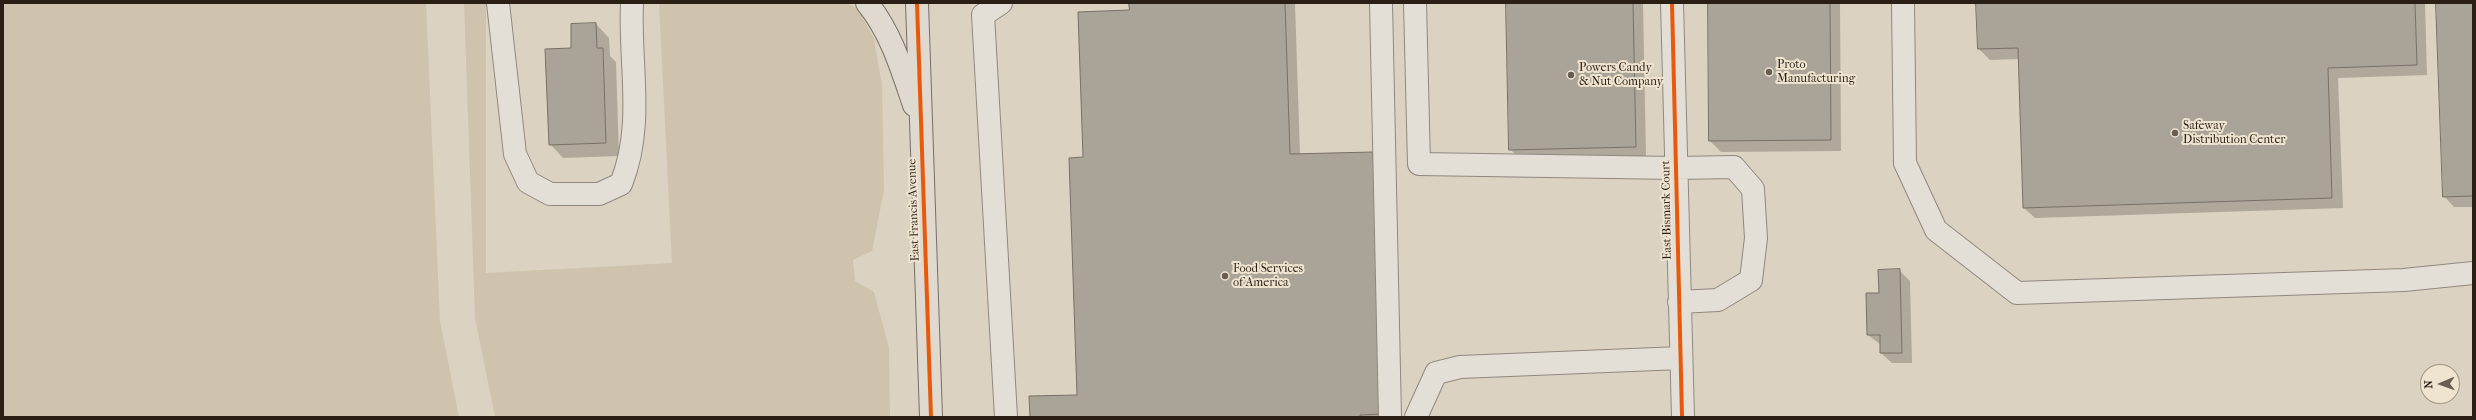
<!DOCTYPE html>
<html>
<head>
<meta charset="utf-8">
<style>
  body { margin:0 }
  #map { position:relative; width:2476px; height:420px; overflow:hidden; background:#dcd2c2; font-family:"IM FELL French Canon",serif }
  canvas { display:block }
  .frame { position:absolute; inset:0; border:4px solid #2b1e15; pointer-events:none }
  .north { position:absolute; left:2420px; top:364px; width:40px; height:40px; box-sizing:border-box; background:#efe4d0; border:1px solid #a19585; border-radius:50%; rotate:268deg; font-size:11px; font-weight:700; line-height:16px; text-align:center; color:#2b1e15 }
  .north::after { content:''; display:block; margin:auto; width:14px; height:18px; background:#695d52; clip-path:polygon(50% 0,100% 100%,50% 72%,0 100%) }
</style>
</head>
<body>
<div id="map">
<canvas width="2476" height="420"></canvas>
<div class="frame"></div>
<div class="north">N</div>
</div>
<script>
const ctx = document.querySelector('canvas').getContext('2d');
ctx.lineJoin = 'round';
function paint(path, color) { ctx.fillStyle = color; ctx.fill(path, 'evenodd'); }
function stroke(path, color, width, dash) { ctx.strokeStyle = color; ctx.lineWidth = width; ctx.lineCap = dash ? 'butt' : 'round'; ctx.setLineDash(dash || []); ctx.stroke(path); }
function label(font, color, halo, rows, align = 'center') {
  ctx.font = font + ' "IM FELL French Canon",serif'; ctx.lineWidth = 4; ctx.setLineDash([]); ctx.textBaseline = 'middle'; ctx.strokeStyle = halo; ctx.fillStyle = color; for (const [text, x, y, turn = 0] of rows) {
    ctx.save(); ctx.translate(x, y); ctx.rotate((+turn || 0) * Math.PI / 180); ctx.textAlign = isNaN(turn) ? turn : align; if (halo) ctx.strokeText(text, 0, 0); ctx.fillText(text, 0, 0); ctx.restore();
  }
}
paint(new Path2D(`
  M3,3H426L440,321L459,417H3Z
  M464,3H486V273L672,263L659,3H847L858,9L874,39L882,85L884,190L872,251L853,260L855,281L874,292L889,348L890,417H495L475,318Z`), '#d0c3ad');
paint(new Path2D(`
  M1130,3H1295L1300,155L1372,153L1383,163L1392,417H1031L1078,396L1084,158L1130,11Z
  M1507,3H1643L1646,157L1521,160L1510,149Z
  M1709,3H1840L1841,151L1721,152L1710,141Z
  M1977,3H2425L2427,75L2338,78L2343,208L2035,218L2024,208L2019,59L1990,60L1979,49Z
  M2437,3H2473V207H2454L2444,196Z
  M596,24L609,38L610,56L616,62L619,156L563,158L550,144L572,49Z
  M1899,270L1910,281L1912,363H1892L1881,353V345L1868,335L1880,294Z`), '#0003');
const building = new Path2D(`
  M1129,3H1285L1290,154L1373,152L1382,414L1360,415V417H1030L1029,396L1077,395L1069,158L1083,157L1078,12L1129,10Z
  M1506,3H1633L1636,147L1509,150Z
  M1708,3H1830L1831,140L1709,141Z
  M1976,3H2415L2417,65L2328,68L2332,198L2023,208L2018,48L1978,49Z
  M2436,3H2473V196L2443,197Z
  M596,23L597,48H603L606,143L549,145L545,49L571,48V24Z
  M1900,269L1902,353H1880V335H1867L1866,293H1879L1878,270Z`);
paint(building, '#aaa397');
stroke(building, '#777067', 1);
const minor = new Path2D(`
  M498,3L515,154L528,182L550,194H599L621,184C645,124 629,65 632,3
  M1001,3L983,15L1006,417
  M1381,3L1390,417
  M1415,3L1419,164L1676,168L1734,167L1753,189L1756,238L1751,280L1718,300L1679,302
  M1672,3L1683,417
  M1903,3L1905,163L1936,230L2017,293L2404,280L2473,273
  M1416,417L1436,373L1460,367L1681,358`);
const major = new Path2D(`
  M867,3C891,32 902,70 914,105
  M917,3L931,417`);
stroke(minor, '#90887e', 24);
stroke(major, '#777067', 24);
stroke(minor, '#e4dfd6', 22);
stroke(major, '#dfd9d0', 22);
stroke(new Path2D(`
  M917,3L931,417
  M1672,3L1682,416`), '#e8590c', 4);
for (const [x, y, r, color] of [
  [1769,72,4,"#695d52"],
  [1571,75,4,"#695d52"],
  [2175,133,4,"#695d52"],
  [1225,276,4,"#695d52"]
]) { const dot = new Path2D(); dot.arc(x, y, r, 0, 2 * Math.PI); ctx.fillStyle = color; ctx.fill(dot); stroke(dot, '#efe4d0', 1.5); }
label('12px', '#2b1e15', '#efe4d0', [
  ["Proto",1777,65],
  ["Manufacturing",1777,79],
  ["Powers Candy",1579,68],
  ["& Nut Company",1579,82],
  ["Safeway",2183,126],
  ["Distribution Center",2183,140],
  ["Food Services",1233,269],
  ["of America",1233,283]
], 'left');
label('12px', '#2b1e15', '#efe4d0', [
  ["East Francis Avenue",914,210,-92],
  ["East Bismark Court",1667,210,-91]
]);
</script>
</body>
</html>
